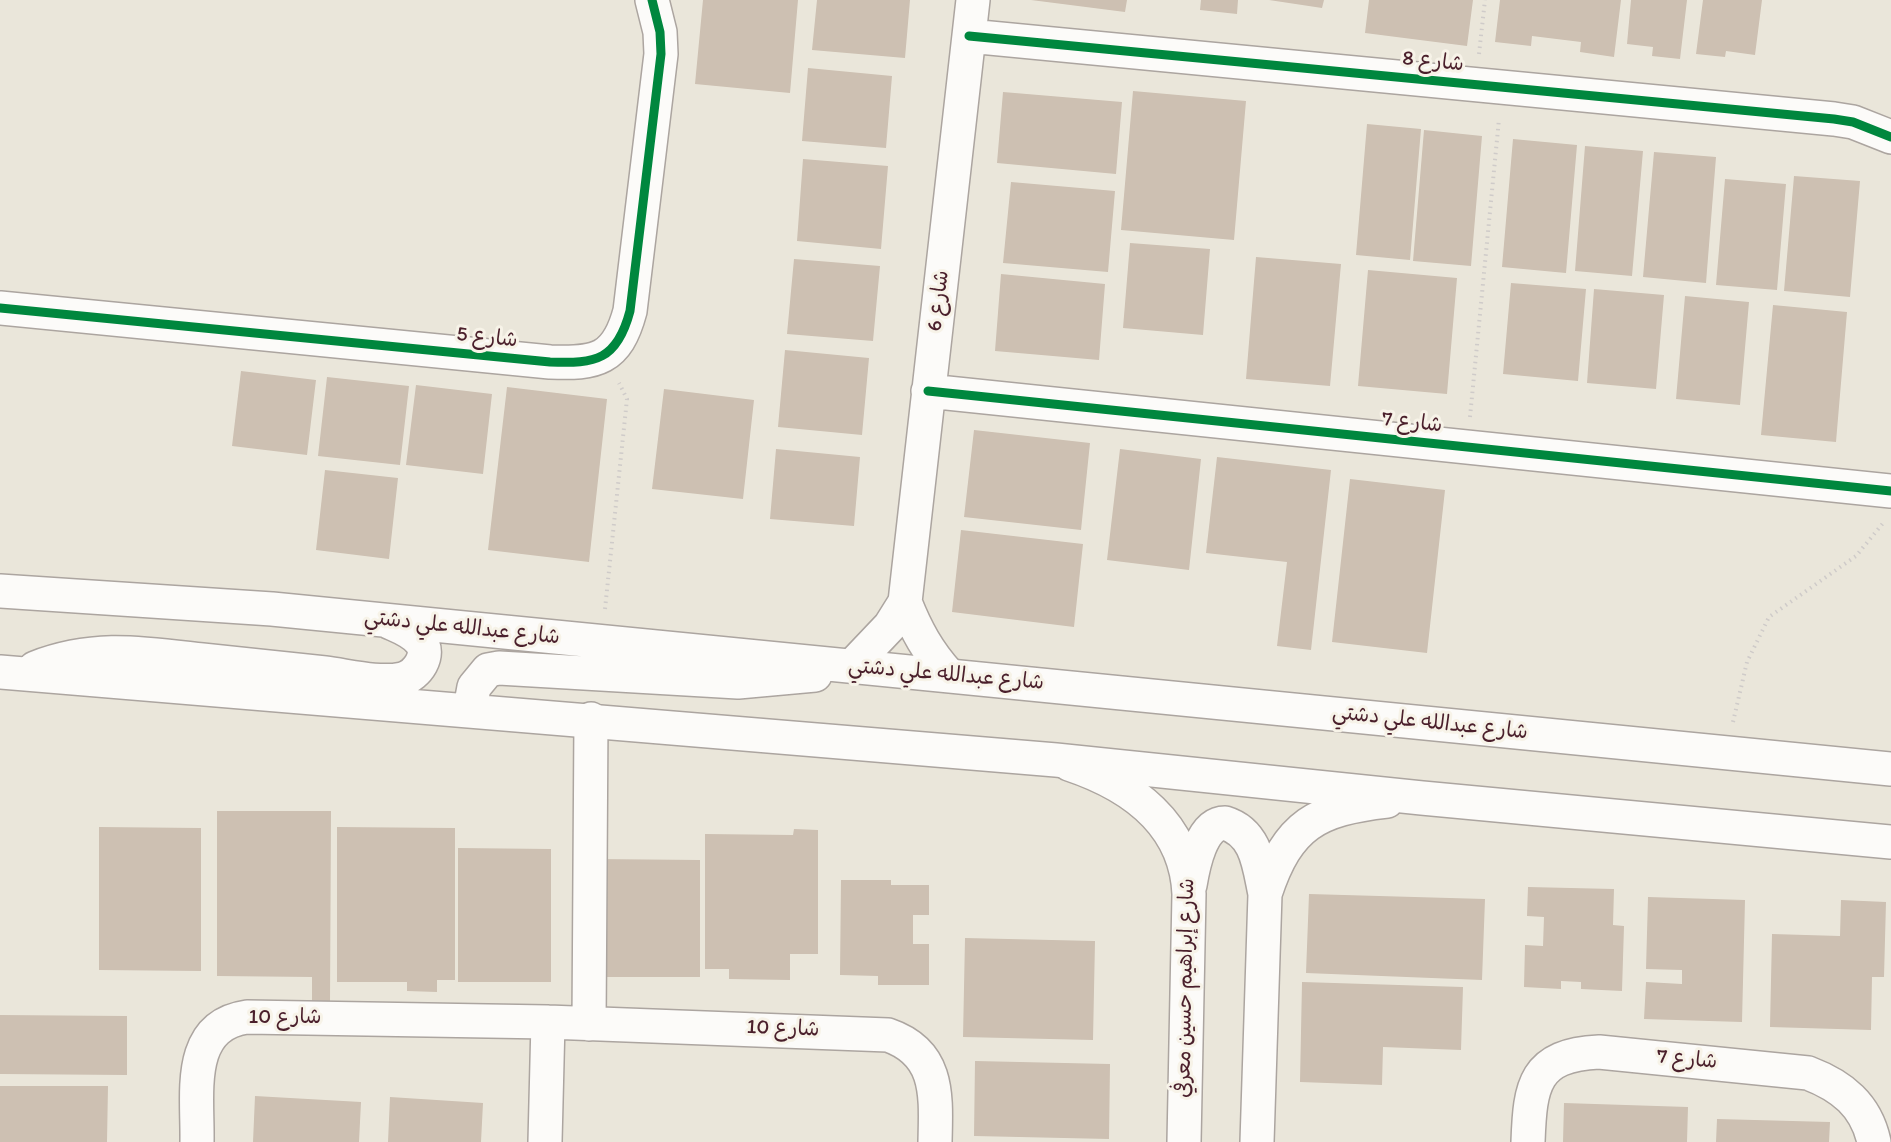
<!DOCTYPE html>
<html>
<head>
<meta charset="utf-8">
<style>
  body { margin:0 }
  canvas { display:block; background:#eae6da }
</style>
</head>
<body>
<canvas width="1891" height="1142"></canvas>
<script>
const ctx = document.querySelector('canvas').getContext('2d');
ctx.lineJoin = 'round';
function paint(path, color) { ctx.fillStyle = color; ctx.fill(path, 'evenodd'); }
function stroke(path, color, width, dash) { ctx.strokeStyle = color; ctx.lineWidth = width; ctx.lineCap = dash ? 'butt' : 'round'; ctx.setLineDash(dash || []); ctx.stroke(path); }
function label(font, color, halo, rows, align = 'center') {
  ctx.font = font + ' Itim,"Playpen Sans Arabic",sans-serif'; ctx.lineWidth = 6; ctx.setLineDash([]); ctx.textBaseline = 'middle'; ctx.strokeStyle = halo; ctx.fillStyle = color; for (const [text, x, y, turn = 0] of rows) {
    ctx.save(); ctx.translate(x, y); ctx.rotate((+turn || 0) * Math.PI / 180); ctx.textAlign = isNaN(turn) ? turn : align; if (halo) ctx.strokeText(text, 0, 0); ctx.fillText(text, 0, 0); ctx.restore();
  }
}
paint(new Path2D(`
  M703,0H798L790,93L695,84Z
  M817,0H910L905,58L812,50Z
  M1031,0H1127L1125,12Z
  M1201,0H1238L1237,14L1200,10Z
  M1269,0H1324L1322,8Z
  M1369,0H1473L1467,46L1365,33Z
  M1500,0H1621L1614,57L1580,52L1581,42L1532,36L1531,46L1495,42Z
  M1631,0H1687L1680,59L1652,56L1653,47L1627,44Z
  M1703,0H1762L1755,55L1726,51L1725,57L1696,54Z
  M808,68L892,76L886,148L802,141Z
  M1133,91L1246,101L1234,240L1121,230Z
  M1003,92L1122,102L1116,174L997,163Z
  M1367,124L1421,129L1410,260L1356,255Z
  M1424,130L1482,136L1471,266L1413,261Z
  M1513,139L1577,145L1566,273L1502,267Z
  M1585,146L1643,151L1632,276L1575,271Z
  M1654,152L1716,157L1706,283L1643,277Z
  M803,159L888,166L881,249L797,241Z
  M1794,176L1860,181L1850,297L1784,291Z
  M1725,179L1786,184L1777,290L1716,285Z
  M1011,182L1115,191L1108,272L1003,263Z
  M1130,243L1210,249L1203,335L1123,328Z
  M1256,257L1341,264L1330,386L1246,379Z
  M794,259L880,266L873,341L787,334Z
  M1368,270L1457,278L1447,394L1358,386Z
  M1001,274L1105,284L1099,360L995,351Z
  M1511,283L1586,289L1578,381L1503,374Z
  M1594,289L1664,295L1656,389L1587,383Z
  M1685,296L1749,302L1740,405L1676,399Z
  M1773,305L1847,312L1836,442L1761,435Z
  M785,350L869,358L862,435L778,427Z
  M241,371L316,380L307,455L232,446Z
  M327,377L409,386L400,465L318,456Z
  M416,385L492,394L483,474L406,465Z
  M507,387L607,399L589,562L488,550Z
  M664,389L754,400L743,499L652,489Z
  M974,430L1090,443L1081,530L964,517Z
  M776,449L860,457L854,526L770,519Z
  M1120,449L1201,459L1189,570L1107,560Z
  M1217,457L1331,470L1311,650L1277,646L1287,562L1206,553Z
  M325,470L398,478L389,559L316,550Z
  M1350,479L1445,490L1427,653L1332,642Z
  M961,530L1083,544L1074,627L952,612Z
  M217,811H331L330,1004H312V977L217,976Z
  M99,827L201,828V971L99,970Z
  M337,827L455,828V980H437V992L407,991V982H337Z
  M794,829L818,830V954H790V980L729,979V969H705V834L793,835Z
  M458,848L551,849V982H458Z
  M595,859L700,860V977H595Z
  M841,880H891V885H929V915H913V944H929V985H878V976L840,975Z
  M1528,887L1614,889L1613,925L1624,926L1622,991L1581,989V982L1561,981V989L1524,987L1525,945L1543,946L1544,917L1527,916Z
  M1309,894L1485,899L1482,980L1306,973Z
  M1648,897L1745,900L1742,1022L1644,1019L1646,982L1682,984V970L1646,969Z
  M1841,900L1886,902L1884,977H1872L1871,1030L1770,1027L1772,934L1840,936Z
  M965,938L1095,941L1093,1040L963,1037Z
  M1302,982L1463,987L1461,1050L1383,1047L1382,1085L1300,1082Z
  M0,1015L127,1016V1075L0,1074Z
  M975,1061L1110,1064L1109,1139L974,1136Z
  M0,1086H108L107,1142H0Z
  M255,1096L361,1102L359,1142H253Z
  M390,1097L483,1103L481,1142H388Z
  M1564,1103L1688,1107L1687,1142H1563Z
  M1717,1119L1830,1122L1829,1142H1716Z`), '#cdc0b2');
const minor = new Path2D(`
  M969,36L1834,119L1853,122L1891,137
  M0,308L550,362C596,364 617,360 630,311L661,54L660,32L652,0
  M928,391L1891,491
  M905,602C916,630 928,652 948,674
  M852,666L890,626L905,602L973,0
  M1069,764C1132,785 1186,824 1189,894L1184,1142
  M1190,885C1193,867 1201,823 1225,823C1257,833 1259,866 1265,894
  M589,1024L591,719
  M197,1142C198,1094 185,1026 247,1017L548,1022L888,1035C940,1053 936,1096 935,1142
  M545,1142L548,1022
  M1257,1142L1265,894C1288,824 1317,809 1387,801
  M1528,1142C1530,1085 1534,1055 1599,1052L1808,1073C1842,1086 1866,1105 1874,1142`);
const major = new Path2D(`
  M0,591L272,609L1891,769
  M35,668C94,645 141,653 202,660C243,664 284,669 325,673C349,676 379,684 402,679C417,676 432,654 420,641C412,631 400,627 389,622
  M0,672L1056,760L1422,798L1891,842
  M470,709L474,687L488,670L499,668L738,682L815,675`);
stroke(minor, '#aca5a0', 36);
stroke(major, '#aca5a0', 36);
stroke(new Path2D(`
  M1479,54L1485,0
  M1470,417L1499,119
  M605,609L627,399L619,383
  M1733,722L1747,662L1769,617L1856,556L1884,522`), '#cfcbc9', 4, [1.5, 4.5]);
stroke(minor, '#fcfbf9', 33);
stroke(major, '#fcfbf9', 33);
stroke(new Path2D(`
  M969,36L1834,119L1853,122L1891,137
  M0,308L550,362C596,364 617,360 630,311L661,54L660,32L652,0
  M928,391L1891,491`), '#00873e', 9);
label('21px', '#4a1f2b', '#f7f3e8', [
  ["شارع 8",1433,62,6],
  ["شارع 6",939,301,-83],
  ["شارع 5",487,338,6],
  ["شارع 7",1412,423,6],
  ["شارع عبدالله علي دشتي",462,628,6],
  ["شارع عبدالله علي دشتي",946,675,5],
  ["شارع عبدالله علي دشتي",1430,723,6],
  ["شارع إبراهيم حسين معرفي",1186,988,-89],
  ["شارع 10",285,1018],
  ["شارع 10",783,1029,2],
  ["شارع 7",1687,1060,5]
]);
</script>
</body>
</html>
